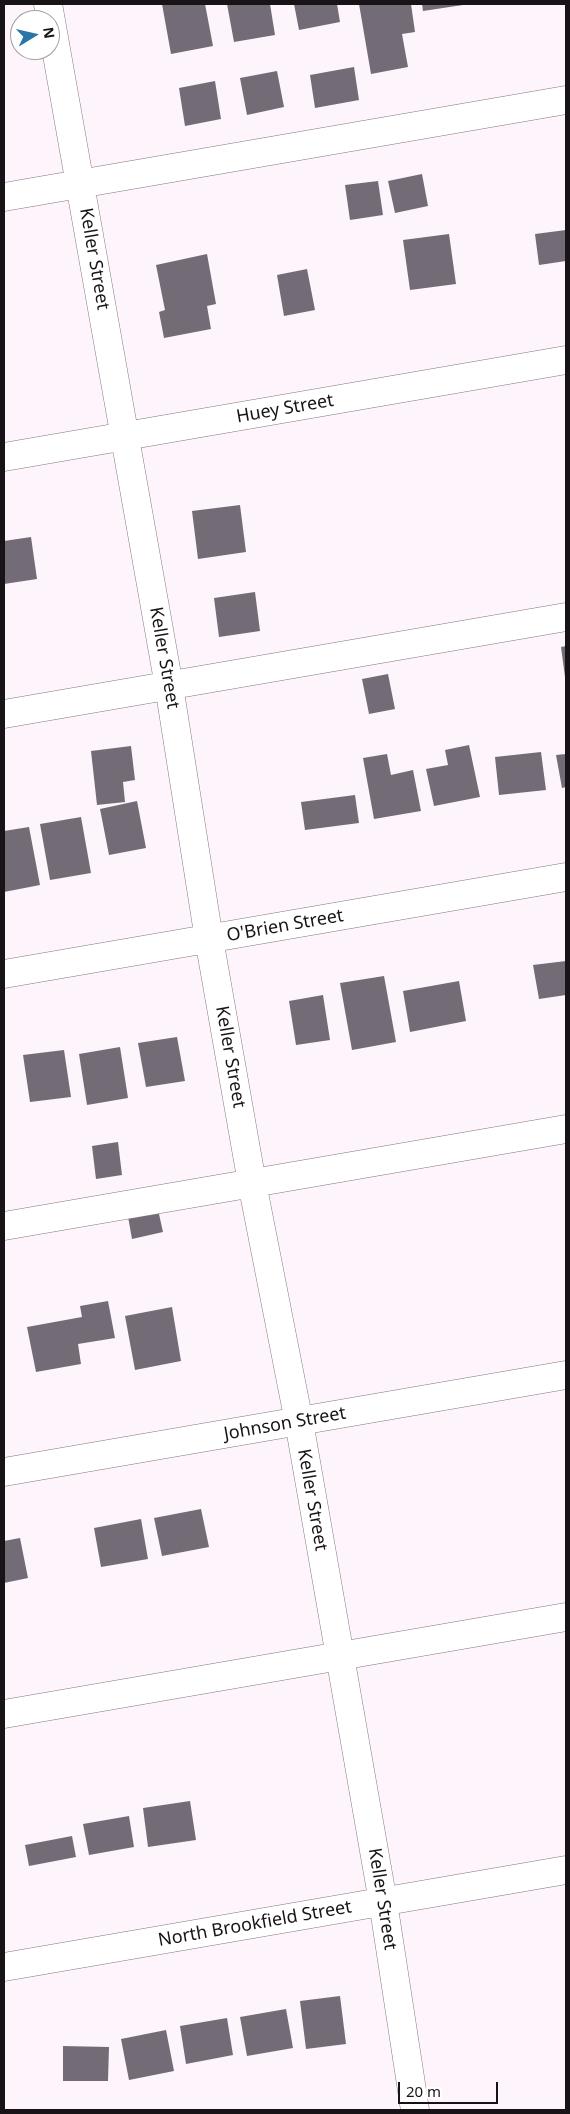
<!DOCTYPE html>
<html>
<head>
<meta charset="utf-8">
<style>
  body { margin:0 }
  #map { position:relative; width:570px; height:2114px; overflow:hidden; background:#fdf5fb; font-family:"Noto Sans",sans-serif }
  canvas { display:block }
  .frame { position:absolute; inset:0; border:5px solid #181317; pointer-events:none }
  .north { position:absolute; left:10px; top:10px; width:50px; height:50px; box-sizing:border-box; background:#fff; border:1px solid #a3a1a2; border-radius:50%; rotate:81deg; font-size:14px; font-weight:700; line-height:20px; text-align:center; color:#181317 }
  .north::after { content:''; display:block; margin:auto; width:18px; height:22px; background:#2975a8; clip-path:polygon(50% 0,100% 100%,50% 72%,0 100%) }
  .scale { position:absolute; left:398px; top:2082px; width:100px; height:22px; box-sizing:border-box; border:2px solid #181317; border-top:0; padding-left:6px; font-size:15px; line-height:18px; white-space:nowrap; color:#181317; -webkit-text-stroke:4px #fff; paint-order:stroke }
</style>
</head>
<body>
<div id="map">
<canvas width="570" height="2114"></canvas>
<div class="frame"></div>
<div class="north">N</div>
<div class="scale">20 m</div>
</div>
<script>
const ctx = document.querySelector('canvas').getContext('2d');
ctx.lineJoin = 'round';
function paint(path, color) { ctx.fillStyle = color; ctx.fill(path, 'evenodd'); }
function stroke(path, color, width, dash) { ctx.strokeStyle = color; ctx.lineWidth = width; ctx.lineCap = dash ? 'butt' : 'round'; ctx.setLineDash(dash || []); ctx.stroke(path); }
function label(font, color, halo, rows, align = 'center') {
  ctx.font = font + ' "Noto Sans",sans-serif'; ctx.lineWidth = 5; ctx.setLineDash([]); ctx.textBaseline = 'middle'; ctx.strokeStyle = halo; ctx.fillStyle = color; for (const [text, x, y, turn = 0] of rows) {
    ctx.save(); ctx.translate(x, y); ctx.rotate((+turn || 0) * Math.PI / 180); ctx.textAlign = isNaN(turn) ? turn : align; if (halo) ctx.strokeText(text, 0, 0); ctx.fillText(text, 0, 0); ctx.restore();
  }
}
paint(new Path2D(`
  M162,4H205L213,46L171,54Z
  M227,4H270L275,35L234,42Z
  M294,4H337L340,22L299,30Z
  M359,4H411L415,32L402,34L408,67L371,74Z
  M422,4H463V5L423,11Z
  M354,67L359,100L315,108L310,75Z
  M277,71L284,107L247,115L240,78Z
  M215,81L221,119L185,126L179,88Z
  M422,174L428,206L395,213L388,181Z
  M378,181L383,215L350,220L345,185Z
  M566,230V261L539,265L535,234Z
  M449,234L456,284L410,290L403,240Z
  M207,254L216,304L207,306L211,329L164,338L159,312L165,310L156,265Z
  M307,269L315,310L284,316L277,275Z
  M240,505L246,552L198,559L192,511Z
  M31,537L37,579L4,584V541Z
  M255,592L260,631L219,637L214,598Z
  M566,646V677H565L561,647Z
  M388,674L395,709L369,714L362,679Z
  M469,745L480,797L434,806L426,769L448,765L445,750Z
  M131,746L135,780L123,782L125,802L97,805L91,751Z
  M541,752L546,790L499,795L495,757Z
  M387,754L391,775L413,770L421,811L374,819L363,758Z
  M566,754V787L562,788L556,755Z
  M355,795L359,823L305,830L301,802Z
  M137,801L146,848L109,855L100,809Z
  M81,817L91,873L50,880L40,824Z
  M29,827L40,885L4,892V831Z
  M566,961V995L539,999L533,965Z
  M384,976L396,1042L352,1050L340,983Z
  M459,981L466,1021L410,1032L403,991Z
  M323,995L330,1040L296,1045L289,1001Z
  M177,1037L185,1081L146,1087L138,1043Z
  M120,1047L128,1098L87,1105L79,1054Z
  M64,1050L71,1097L30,1102L23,1055Z
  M118,1142L122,1175L96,1179L92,1146Z
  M157,1205L163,1232L132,1239L127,1211Z
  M108,1301L115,1338L78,1344L81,1364L36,1372L27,1327L82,1317L80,1306Z
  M172,1307L181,1361L135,1370L125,1316Z
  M201,1509L209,1547L162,1556L154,1518Z
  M141,1519L148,1559L101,1567L94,1528Z
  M20,1538L28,1578L4,1583V1541Z
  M190,1801L196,1840L148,1847L143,1808Z
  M129,1816L134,1847L89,1855L83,1824Z
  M72,1836L76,1857L29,1866L25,1845Z
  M340,1996L346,2044L306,2049L300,2001Z
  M286,2009L293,2048L247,2056L240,2017Z
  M227,2018L233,2055L186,2064L180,2026Z
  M166,2030L174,2071L129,2080L121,2039Z
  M63,2046L109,2047L108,2081H63Z`), '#736c77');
const minor = new Path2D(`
  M48,4L169,686L209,939L252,1183L299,1422L383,1902L415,2110
  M4,197L566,100
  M4,457L566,360
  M4,714L566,617
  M4,974L566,877
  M4,1226L566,1129
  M4,1472L566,1375
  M4,1714L566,1617
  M4,1967L566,1870`);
stroke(minor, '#837780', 29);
stroke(minor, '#fff', 28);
label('18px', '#181317', '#fff', [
  ["Keller Street",94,259,80],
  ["Huey Street",285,409,-10],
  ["Keller Street",164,658,80],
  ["O'Brien Street",285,926,-10],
  ["Keller Street",230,1057,80],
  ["Johnson Street",285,1424,-10],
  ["Keller Street",312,1500,80],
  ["Keller Street",382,1899,81],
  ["North Brookfield Street",255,1924,-10]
]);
</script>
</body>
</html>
